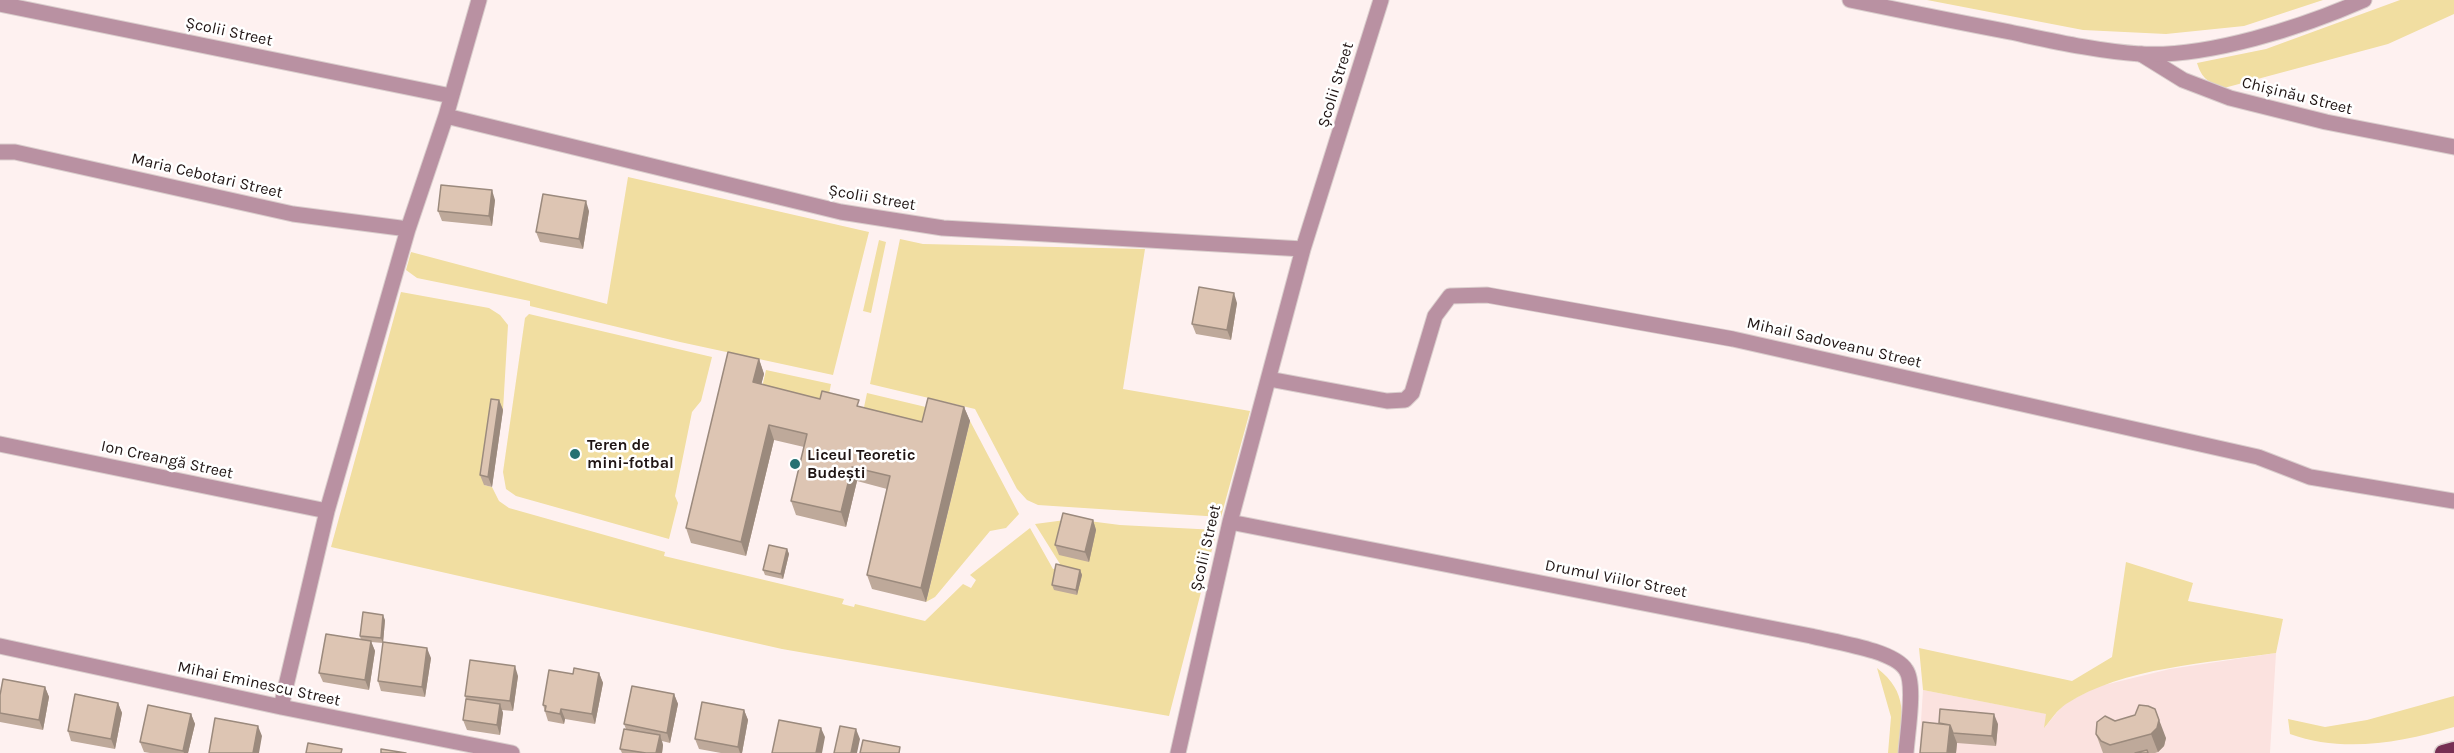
<!DOCTYPE html>
<html>
<head>
<meta charset="utf-8">
<style>
  body { margin:0 }
  canvas { display:block; background:#fef1f0 }
</style>
</head>
<body>
<canvas width="2454" height="753"></canvas>
<script>
const ctx = document.querySelector('canvas').getContext('2d');
ctx.lineJoin = 'round';
function paint(path, color) { ctx.fillStyle = color; ctx.fill(path, 'evenodd'); }
function stroke(path, color, width, dash) { ctx.strokeStyle = color; ctx.lineWidth = width; ctx.lineCap = dash ? 'butt' : 'round'; ctx.setLineDash(dash || []); ctx.stroke(path); }
function label(font, color, halo, rows, align = 'center') {
  ctx.font = font + ' Karla,sans-serif'; ctx.lineWidth = 5; ctx.setLineDash([]); ctx.textBaseline = 'middle'; ctx.strokeStyle = halo; ctx.fillStyle = color; for (const [text, x, y, turn = 0] of rows) {
    ctx.save(); ctx.translate(x, y); ctx.rotate((+turn || 0) * Math.PI / 180); ctx.textAlign = isNaN(turn) ? turn : align; if (halo) ctx.strokeText(text, 0, 0); ctx.fillText(text, 0, 0); ctx.restore();
  }
}
paint(new Path2D(`
  M2276,653L2270,753H1919L1923,690L2047,714L2045,727L2063,705L2096,687L2170,669Z`), '#fbe2df');
paint(new Path2D(`
  M1927,0H2323L2244,26L2166,34L2083,30Z
  M2400,0H2454V14L2388,44L2224,88C2208,82 2202,79 2197,63L2266,49Z
  M628,177L869,232L833,375L680,342L530,306V301L417,278L406,270L411,252L607,304Z
  M900,239L923,244L1145,249L1123,389L1250,411L1221,517L1038,505L1027,500L1017,489L975,409L870,384Z
  M879,240L886,242L871,313L863,311Z
  M401,292L489,308L500,315L508,325L503,410L484,485L492,487L499,501L509,508L665,552L664,556L844,599L842,604L854,607L855,604L925,621L963,584L971,588L976,580L970,575L1030,528L1053,569L1059,568L1060,564L1035,524L1073,519L1120,525L1217,530L1169,716L782,649L331,547Z
  M529,314L712,357L701,401L692,412L675,496L678,503L669,539L516,496L506,489L503,472L525,318Z
  M766,370L831,384L827,404L760,396Z
  M867,393L930,408L924,433L863,412Z
  M970,421L1019,514L1006,528L990,531L935,597L926,602Z
  M2126,562L2193,583L2188,601L2283,619L2276,653C2209,663 2123,667 2066,704C2057,710 2051,720 2044,728L2046,714L1923,690L1919,648L2072,681L2112,657Z
  M1877,668C1909,693 1902,716 1899,753H1888L1891,717Z
  M2454,696V727C2400,743 2342,753 2290,734L2288,719L2325,727L2367,720Z`), '#f1dea1');
const minor = new Path2D(`
  M0,4L451,96
  M2141,54L2183,80L2230,98L2326,122L2454,147
  M446,116L841,212L943,228L1303,249
  M0,152H15L293,214L408,229
  M1269,379L1387,401L1405,400L1412,393L1435,316L1450,296L1487,295L1733,339L2258,457L2310,477L2454,501
  M0,444L327,511
  M1230,522L1811,636C1834,642 1894,650 1906,670C1916,684 1907,735 1906,753
  M0,646L281,707L512,753
  M281,707L327,511L408,229L446,116L479,0
  M1178,753L1230,522L1303,249L1381,0`);
const tertiary = new Path2D(`
  M1850,0C1903,11 1957,22 2010,32C2053,41 2096,51 2140,54C2207,58 2303,27 2364,0`);
const trunk = new Path2D(`
  M2443,753L2454,750`);
stroke(minor, '#dacecd', 17);
stroke(tertiary, '#dacecd', 17);
stroke(trunk, '#dacecd', 19);
stroke(minor, '#b991a2', 15);
stroke(tertiary, '#b991a2', 15);
stroke(trunk, '#762e53', 16);
paint(new Path2D(`
  M495,200L492,226L442,221L438,211Z
  M589,211L583,249L540,242L536,232Z
  M1237,303L1231,340L1196,334L1192,324Z
  M759,359L764,374L761,384L820,399L861,407L922,422L964,407L970,421L926,602L872,589L867,575L887,489L857,481L846,527L796,515L791,501L804,447L774,440L746,556L691,543L686,528Z
  M499,400L503,410L492,487L484,485L480,475Z
  M1093,520L1096,530L1089,562L1059,555L1055,545Z
  M787,549L789,554L783,579L765,575L763,570Z
  M1080,570L1082,575L1077,595L1054,590L1052,585Z
  M385,620L383,643L371,642L375,651L369,690L323,682L319,673L361,640L360,636Z
  M431,658L425,697L381,691L378,681Z
  M599,673L603,683L595,724L565,719L564,724L548,721L543,705L573,674Z
  M518,676L513,711L502,710L503,713L500,735L467,730L463,720L466,699L465,696Z
  M45,687L49,697L43,730L0,722V695Z
  M674,694L678,704L670,743L662,741L663,745L662,753H622L620,749L626,729L624,724Z
  M118,703L122,713L115,749L71,741L68,731Z
  M744,710L748,720L742,753H721L699,749L695,739Z
  M191,714L195,724L188,753H150L144,752L140,742Z
  M2115,721L2166,738L2164,746L2158,752L2155,753H2103L2096,734Z
  M1939,723L1998,724L1996,746L1957,743L1956,753Z`), '#bea99a');
paint(new Path2D(`
  M492,190L495,200L492,226L489,216Z
  M586,201L589,211L583,249L579,239Z
  M1234,293L1237,303L1231,340L1227,330Z
  M759,359L764,374L758,397L753,382Z
  M499,400L503,410L492,487L488,477Z
  M964,407L970,421L926,602L921,588Z
  M769,425L774,440L746,556L741,542Z
  M852,467L857,481L846,527L841,512Z
  M1093,520L1096,530L1089,562L1085,552Z
  M787,549L789,554L783,579L781,574Z
  M1080,570L1082,575L1077,595L1076,590Z
  M383,615L385,620L383,643L381,638Z
  M371,641L375,651L369,690L365,680Z
  M427,648L431,658L425,697L422,687Z
  M515,666L518,676L513,711L510,701Z
  M599,673L603,683L595,724L592,714Z
  M45,687L49,697L43,730L39,720Z
  M674,694L678,704L670,743L667,733Z
  M118,703L122,713L115,749L111,739Z
  M500,704L503,713L500,735L497,725Z
  M561,709L565,719L564,724L560,714Z
  M2155,709L2166,738L2164,746L2158,752L2151,734Z
  M744,710L748,720L742,753H740L738,747Z
  M191,714L195,724L188,753H184L183,751Z
  M1994,714L1998,724L1996,746L1992,736Z
  M1950,725L1957,743L1956,753H1947Z
  M258,726L262,736L259,753H253Z
  M821,728L825,737L822,753H816Z
  M856,729L860,739L857,753H851Z
  M660,735L663,745L662,753H656Z`), '#9b8a7d');
const building = new Path2D(`
  M441,185L492,190L489,216L438,211Z
  M543,194L586,201L579,239L536,232Z
  M1199,287L1234,293L1227,330L1192,324Z
  M728,352L759,359L753,382L820,399L822,391L859,400L857,406L922,422L928,398L964,407L921,588L867,575L890,476L852,467L841,512L791,501L807,434L769,425L741,542L686,528Z
  M491,399L499,400L488,477L480,475Z
  M1063,513L1093,520L1085,552L1055,545Z
  M769,545L787,549L781,574L763,570Z
  M1056,564L1080,570L1076,590L1052,585Z
  M363,612L383,615L381,638L360,636Z
  M326,634L371,641L365,680L319,673Z
  M383,642L427,648L422,687L378,681Z
  M470,660L515,666L510,701L465,696Z
  M574,668L599,673L592,714L561,709L560,714L545,711L546,706L543,705L549,670L573,674Z
  M3,679L45,687L39,720L0,713V695Z
  M632,686L674,694L667,733L624,724Z
  M75,694L118,703L111,739L68,731Z
  M466,699L500,704L497,725L463,720Z
  M702,702L744,710L738,747L695,739Z
  M148,705L191,714L183,751L140,742Z
  M2139,705L2148,706L2155,709L2159,720L2157,728L2151,734L2110,745L2101,741L2096,734L2097,722L2105,716L2115,721L2135,715Z
  M1940,709L1994,714L1992,736L1953,733L1950,725L1939,723Z
  M215,718L258,726L253,753H209Z
  M779,720L821,728L816,753H772Z
  M1923,722L1950,725L1947,753H1920Z
  M840,726L856,729L851,753H834Z
  M624,729L660,735L656,753H646L620,749Z
  M863,740L900,747L899,753H860Z
  M308,743L342,749L341,753H306Z
  M381,749L406,753H381Z
  M2147,750L2148,753H2135Z`);
paint(building, '#ddc5b3');
stroke(building, '#9b8a7d', 1.5);
for (const [x, y, r, color] of [
  [575,454,6,"#267172"],
  [795,464,6,"#267172"]
]) { const dot = new Path2D(); dot.arc(x, y, r, 0, 2 * Math.PI); ctx.fillStyle = color; ctx.fill(dot); stroke(dot, '#fff', 2); }
label('16px', '#201514', '#fff', [
  ["Școlii Street",229,32,12],
  ["Școlii Street",1336,85,-73],
  ["Chișinău Street",2297,96,14],
  ["Maria Cebotari Street",207,176,13],
  ["Școlii Street",872,198,10],
  ["Mihail Sadoveanu Street",1834,343,13],
  ["Ion Creangă Street",167,460,12],
  ["Școlii Street",1206,548,-77],
  ["Drumul Viilor Street",1616,579,11],
  ["Mihai Eminescu Street",259,684,12]
]);
label('bold 16px', '#201514', '#fff', [
  ["Teren de",587,445],
  ["mini-fotbal",587,463],
  ["Liceul Teoretic",807,455],
  ["Budești",807,473]
], 'left');
</script>
</body>
</html>
